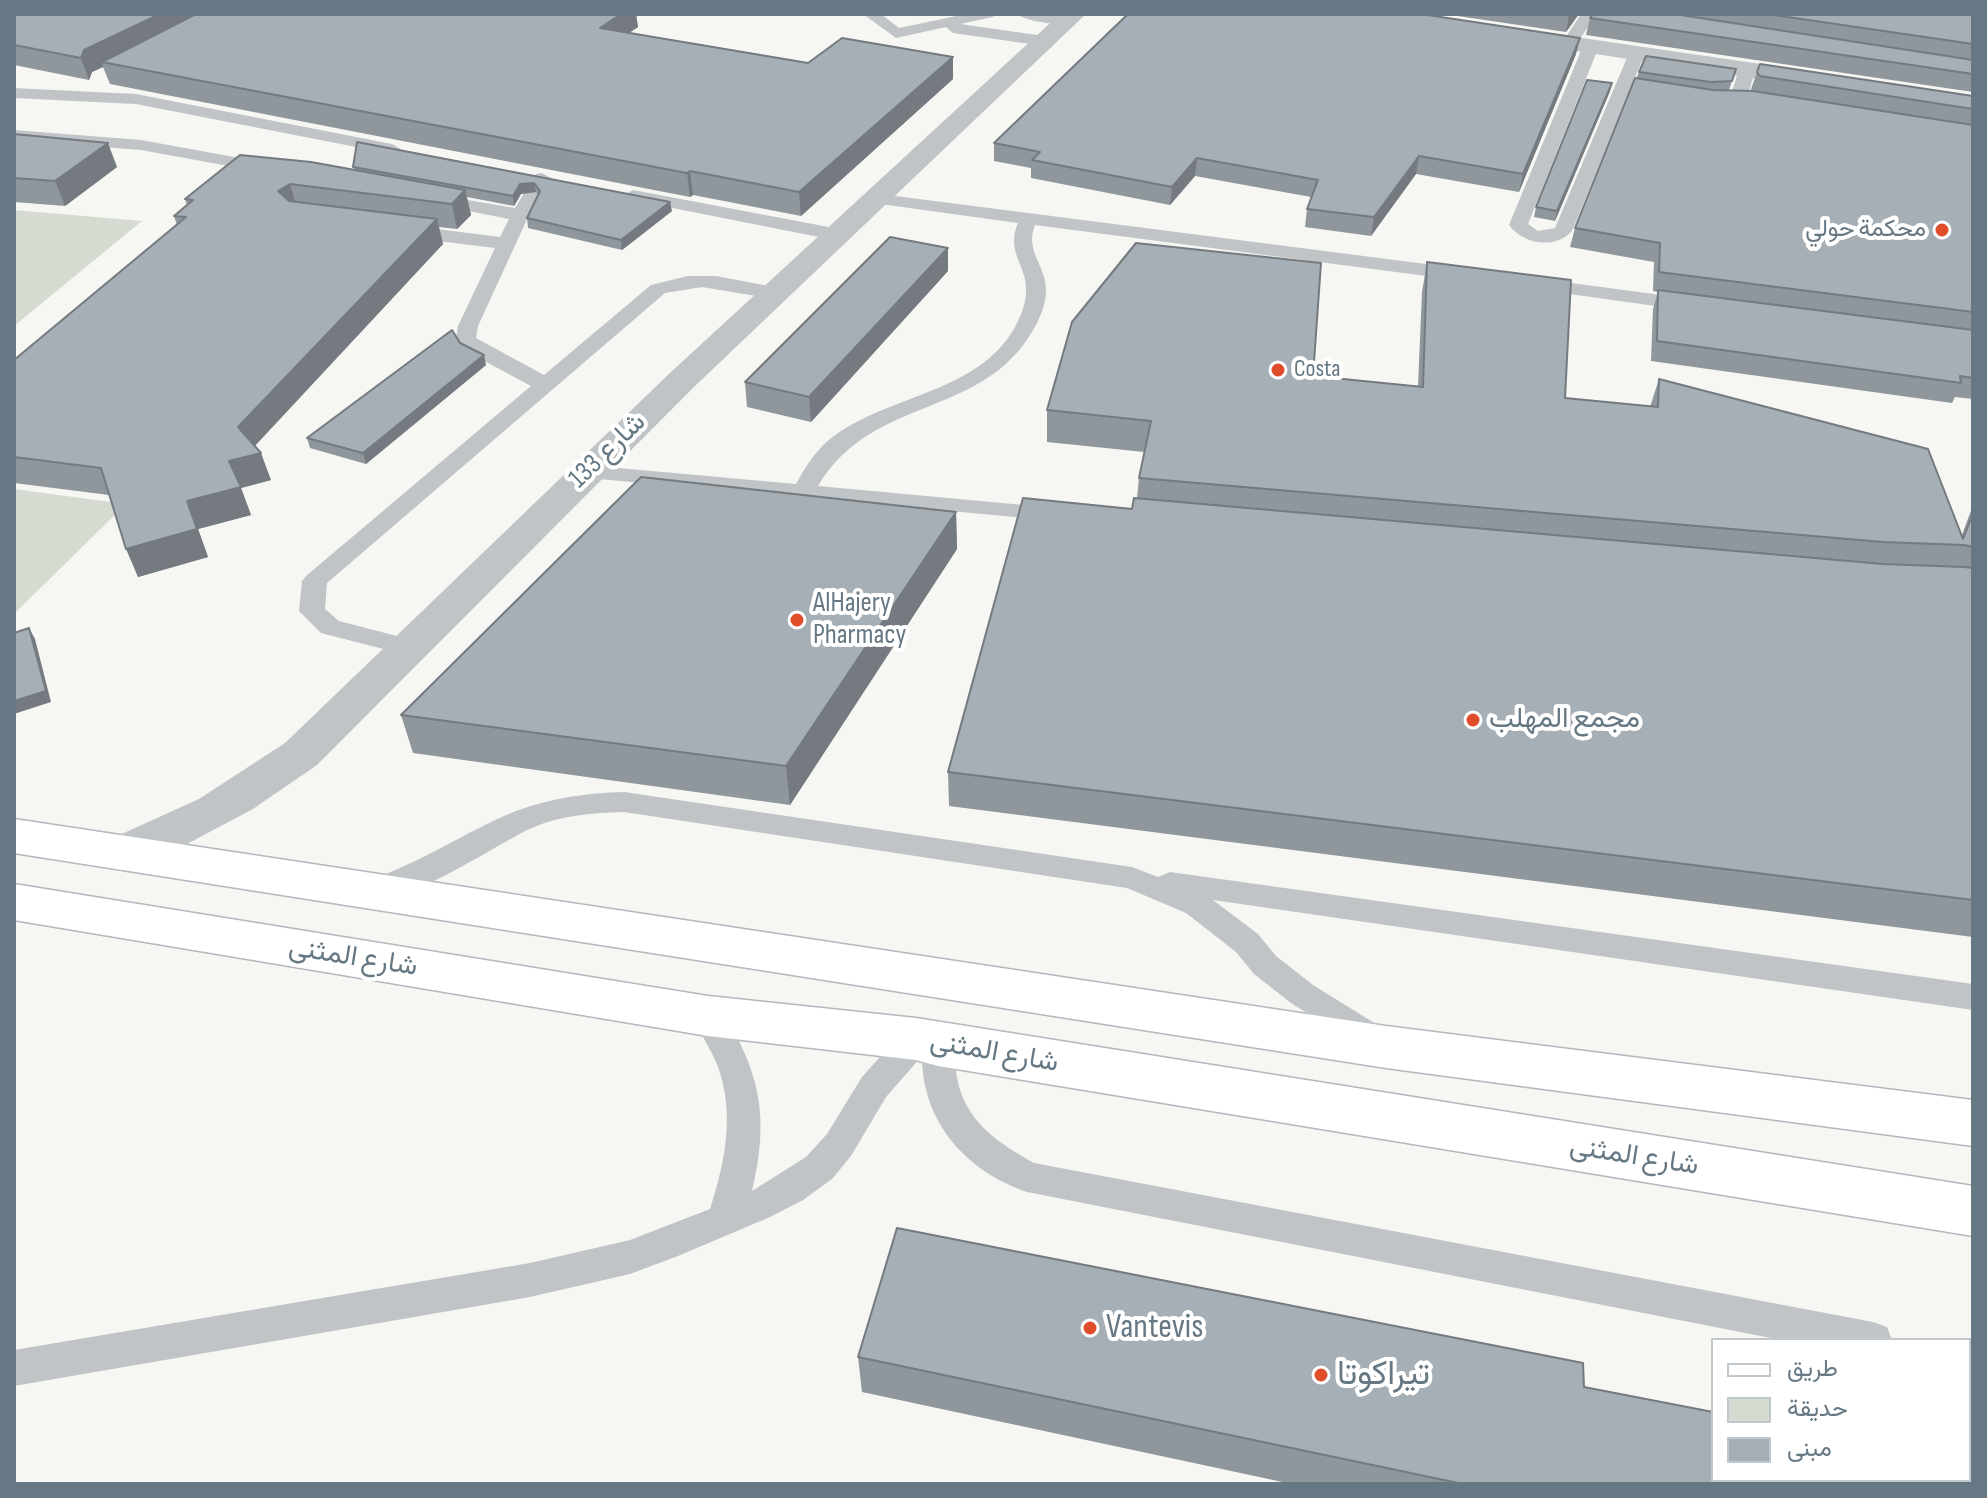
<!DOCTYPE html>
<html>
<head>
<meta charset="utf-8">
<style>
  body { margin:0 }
  #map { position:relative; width:1987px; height:1498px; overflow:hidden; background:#f6f6f3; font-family:"Sofia Sans Condensed",Vazirmatn,sans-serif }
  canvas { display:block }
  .frame { position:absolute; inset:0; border:16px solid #667884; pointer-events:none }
  .legend { position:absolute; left:1711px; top:1338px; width:260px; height:144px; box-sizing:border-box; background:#fff; border:2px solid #c2c9ce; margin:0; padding:10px 14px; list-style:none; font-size:24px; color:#667884 }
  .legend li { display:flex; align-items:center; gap:16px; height:40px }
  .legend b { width:40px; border:2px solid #c2c9ce }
</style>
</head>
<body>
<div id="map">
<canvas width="1987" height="1498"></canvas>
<div class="frame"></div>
<ul class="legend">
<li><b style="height:10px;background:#fff"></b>طريق</li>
<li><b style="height:22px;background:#d6dbd2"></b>حديقة</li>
<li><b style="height:22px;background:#a6afb5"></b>مبنى</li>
</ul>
</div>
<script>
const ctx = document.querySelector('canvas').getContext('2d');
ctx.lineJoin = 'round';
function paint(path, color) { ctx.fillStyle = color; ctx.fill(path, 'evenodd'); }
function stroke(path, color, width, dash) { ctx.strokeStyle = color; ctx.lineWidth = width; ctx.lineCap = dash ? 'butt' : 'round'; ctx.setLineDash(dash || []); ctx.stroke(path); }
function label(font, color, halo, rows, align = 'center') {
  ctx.font = font + ' "Sofia Sans Condensed",Vazirmatn,sans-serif'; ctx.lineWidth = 8; ctx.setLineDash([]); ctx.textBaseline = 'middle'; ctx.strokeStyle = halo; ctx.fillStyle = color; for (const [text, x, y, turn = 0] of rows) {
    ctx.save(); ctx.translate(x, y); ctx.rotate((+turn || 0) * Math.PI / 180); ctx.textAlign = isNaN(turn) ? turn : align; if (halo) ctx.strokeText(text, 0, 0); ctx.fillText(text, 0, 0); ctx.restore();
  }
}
paint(new Path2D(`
  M14,210L142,221L14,326Z
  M14,489L126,504L14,614Z`), '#d6dbd2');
const secondary = new Path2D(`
  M14,819L1386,1026L1973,1100V1146L1386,1068L14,853Z
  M14,884L708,996L916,1018L1973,1186V1236L938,1066L916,1060L708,1036L14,920Z`);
stroke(secondary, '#b2b8bc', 3);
paint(new Path2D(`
  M863,14H881L899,28L966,14H996L993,17L960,24L1044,36L1052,41L1044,46L953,33L946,27L896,38Z
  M1017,14H1058L1076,20C1065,28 1028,22 1017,14Z
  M1581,14H1597L1575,46H1565L1562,43Z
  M1591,41L1599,46L1528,224L1538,231L1555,228L1629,53L1637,48L1645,53L1572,231C1555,250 1523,244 1509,225L1583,46Z
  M1747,65L1755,70L1749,92L1776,101L1778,105L1776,109H1764L1734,95L1732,91L1739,70Z
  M14,88L136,94L392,144L401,149L392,154L136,104L14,98Z
  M14,130L141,140L267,163L276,168L267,173L141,150L14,140Z
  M542,173L551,178L529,215L478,326L476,338L544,375L651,285L688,276H716L774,287L784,293L774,299L702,287L665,293L327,583L325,609L339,621L416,641L420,647L416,653L407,655L321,633L299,611L302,581L306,576L531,386L464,350L456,338L458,326L495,248L405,237L396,231L405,225L500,237L509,219L433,204L424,199L433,194L515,208L536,174Z
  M633,190L834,228L843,234L834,240L627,199L624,195Z
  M872,193L1465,269L1475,275L1465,281L1035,225C1021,261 1064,271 1037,323C987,421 874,392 818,486L1067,509L1071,514L1067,519L1059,521L577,477L573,472L577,467L585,465L796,484C806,466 817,448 834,436C891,394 978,393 1015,327C1046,271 1001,262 1018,223L866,202L863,198Z
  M1534,278L1691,299L1701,305L1691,311L1527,288L1524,284L1527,280Z
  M624,792L1132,867L1158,877L1170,872L1973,984V1010L1213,900L1258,934L1276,956L1313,985L1384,1029L1389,1038L1384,1047L1372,1051L1360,1047L1291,1003L1254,974L1236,952L1186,913L1127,888L624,812C593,813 562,815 534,827C495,844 405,909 366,897L362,889L366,881C420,864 464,832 516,811C551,798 587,793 624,792Z
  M708,1003L720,1007C760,1072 770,1116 752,1191L806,1157L827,1134L862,1077L904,1030L916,1026L928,1030L930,1034L938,1032L950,1035C957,1049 954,1063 957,1078C965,1121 998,1143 1034,1163L1873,1322L1887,1327L1892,1340H1781L1027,1192C966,1171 922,1122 922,1056L886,1097L851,1156L832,1179L803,1200L770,1217L678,1256L630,1274L530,1297L14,1386V1350L530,1263L630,1240L710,1209C725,1163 735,1114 718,1067C711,1049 700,1033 692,1016L696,1007Z
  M1969,1340L1973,1341V1377L1969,1376Z`), '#c0c4c7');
paint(new Path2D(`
  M1060,14H1086L695,386L317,765L253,809L185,845L121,871L104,866L98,854L104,842L199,799L285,743L671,372Z
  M1520,29L1816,72L1825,75L1829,80L1825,85L1816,88L1511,41L1508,36L1511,31Z`), '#c0c4c7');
paint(secondary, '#fff');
paint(new Path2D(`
  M14,14H636L638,27L629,33L808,63L953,79L801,216L693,195L690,197L110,84L103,67L92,72L89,80L14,65Z
  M1444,14H1579L1566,32Z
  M1593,14H1973V92L1586,35L1590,18Z
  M1576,54L1519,192L1416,174L1371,236L1305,227L1307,209L1311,197L1195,176L1170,205L1031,178V168L994,161V143Z
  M1760,64L1973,96V399L1955,397L1952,403L1651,361L1653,309L1658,292L1653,291L1654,262L1570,247L1575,228L1639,72L1736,69L1729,90L1752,91L1751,89Z
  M1610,91L1555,221L1534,217L1536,207Z
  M14,134L117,167L65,206L14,202Z
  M357,142L672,211L622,250L528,228L527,218L538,195L536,192L521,194L514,206L467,197L471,215L457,229L439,227L443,244L255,446L271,480L241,488L251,515L198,529L208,557L138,577L109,495L14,483V360L177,225L174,216L187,205L185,199L354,170Z
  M1427,262L1565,398L1650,407L1659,379L1962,535L1973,505V937L949,806L948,772L1132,509L1137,498L1139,478L1144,452L1047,442V410L1313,376L1418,386L1422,292Z
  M948,271L811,422L747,407L745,382Z
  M460,343L486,365L366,464L310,448L307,438Z
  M956,512L957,549L790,805L413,753L401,715Z
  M858,1357L1584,1387L1973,1484H1292L862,1392Z`), '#8f969c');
paint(new Path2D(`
  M160,14H211L102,62L103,67L92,72L89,80L81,58L84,50Z
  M621,14H636L638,27L603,50L600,28Z
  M1570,14H1579L1566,32L1569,15Z
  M1580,38L1576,54L1519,192L1523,174Z
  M953,57V79L801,216L799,192Z
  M1612,83L1610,91L1555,221L1557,211Z
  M108,143L117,167L65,206L55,181Z
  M1419,156L1416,174L1371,236L1374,217Z
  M1197,158L1195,176L1170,205L1172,187Z
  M690,171L693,195L690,197L687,173Z
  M534,183L536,192L521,194L514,206L513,196L520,184Z
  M290,184L297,208L278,191Z
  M465,190L471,215L457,229L452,204Z
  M670,202L672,211L622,250L621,240Z
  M437,219L443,244L247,454L238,427Z
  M948,248V271L811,422L809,397Z
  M484,355L486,365L366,464L363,453Z
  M261,453L271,480L241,488L251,515L198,529L208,557L138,577L126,549L187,501L229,461Z
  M956,512L957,549L790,805L786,766Z
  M29,628L35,639L51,702L14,714V701Z`), '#747a7f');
const building = new Path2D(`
  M14,14H160L84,50L81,58L14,45Z
  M196,14H621L600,28L808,63L842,38L953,57L799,192L690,171L687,173L102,62Z
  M1128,14H1421L1580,38L1523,174L1419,156L1374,217L1307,209L1318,180L1197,158L1172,187L1032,160L1040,152L994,143Z
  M1593,14H1674L1973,60V74L1590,18Z
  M1767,14H1973V44Z
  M1646,56L1736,69L1732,81L1711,82L1639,72Z
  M1760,64L1973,96V109L1760,76L1757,72Z
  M1635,78L1713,90L1753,91L1973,125V312L1659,272L1660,243L1575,228Z
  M1587,80L1612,83L1557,211L1536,207Z
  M14,134L108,143L55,181L14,178Z
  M357,142L670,202L621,240L527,218L540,191L534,183L520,184L513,196L353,167Z
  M240,155L311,162L465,190L452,204L290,184L278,191L289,201L437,219L238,427L261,453L229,461L241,487L187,501L197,529L126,549L101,468L14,457V360L186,217L174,216L193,200L185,199Z
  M890,237L948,248L809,397L745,382Z
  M1136,243L1321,263L1313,376L1423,387L1427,262L1571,280L1565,398L1658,407L1659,379L1928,449L1963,539L1973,513V547L1964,545L1883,542L1139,478L1151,421L1047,410L1072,322Z
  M1658,290L1973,330V378L1960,376L1961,383L1657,341Z
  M452,330L460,343L484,355L363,453L307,438Z
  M641,477L956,512L786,766L401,715Z
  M1023,498L1132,509L1134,498L1883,564L1964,567L1973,568V900L948,772Z
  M29,628L46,691L14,701V633Z
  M897,1228L1583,1363L1584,1387L1713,1412V1480H1969V1461L1973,1462V1484H1463L858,1357Z`);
paint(building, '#a6afb5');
stroke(building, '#747a7f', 2);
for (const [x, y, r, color] of [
  [1942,230,8,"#df4d2a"],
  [1278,370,8,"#df4d2a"],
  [797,620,8,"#df4d2a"],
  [1473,720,8,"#df4d2a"],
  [1090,1328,8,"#df4d2a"],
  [1321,1375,8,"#df4d2a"]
]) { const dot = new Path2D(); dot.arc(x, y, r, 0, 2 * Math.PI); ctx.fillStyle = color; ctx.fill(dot); stroke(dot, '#fff', 3); }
label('24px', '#667884', '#fff', [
  ["محكمة حولي",1926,230],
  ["Costa",1294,370,"left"]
], 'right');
label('28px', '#667884', '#fff', [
  ["شارع 133",608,451,-44],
  ["شارع المثنى",353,958,9],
  ["شارع المثنى",994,1053,10],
  ["شارع المثنى",1634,1157,9]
]);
label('28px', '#667884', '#fff', [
  ["AlHajery",813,604],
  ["Pharmacy",813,636],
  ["مجمع المهلب",1489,720]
], 'left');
label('34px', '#667884', '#fff', [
  ["Vantevis",1106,1328],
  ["تيراكوتا",1337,1375]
], 'left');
</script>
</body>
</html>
